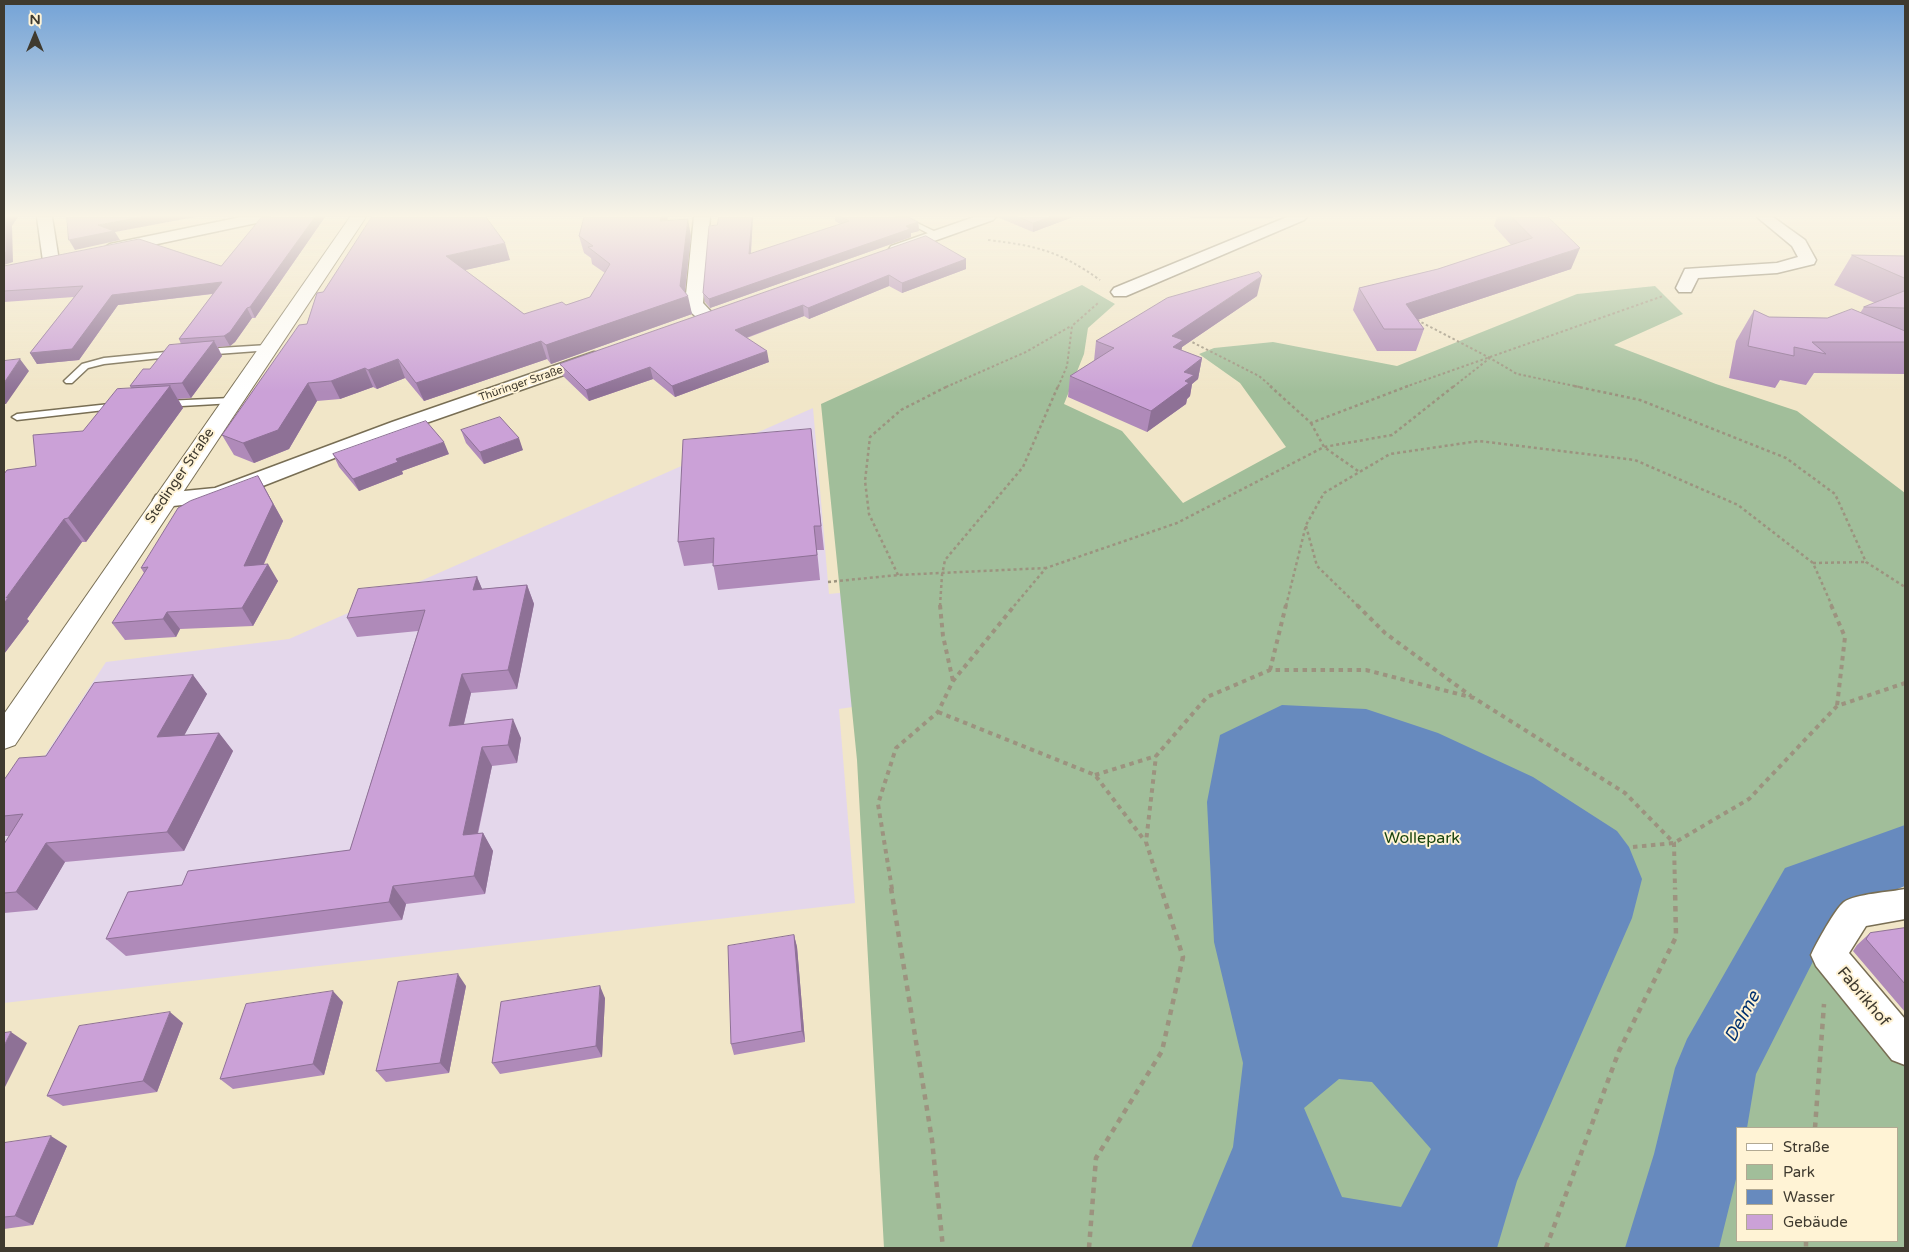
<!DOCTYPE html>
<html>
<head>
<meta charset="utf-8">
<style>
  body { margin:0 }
  #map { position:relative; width:1909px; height:1252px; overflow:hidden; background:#f1e6c8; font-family:"Varela Round",sans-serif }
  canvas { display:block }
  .frame { position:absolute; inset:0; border:5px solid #3f3a2f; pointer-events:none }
  .legend { position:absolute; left:1736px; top:1127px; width:162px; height:115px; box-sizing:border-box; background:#fff3d5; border:1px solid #b2a993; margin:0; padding:6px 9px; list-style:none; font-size:15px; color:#3f3a2f }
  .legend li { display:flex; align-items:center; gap:10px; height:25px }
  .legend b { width:25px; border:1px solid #b2a993 }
  .north { position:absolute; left:10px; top:10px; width:50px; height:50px; -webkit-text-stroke:4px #fff3d5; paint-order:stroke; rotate:0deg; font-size:14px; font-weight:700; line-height:20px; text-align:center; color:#3f3a2f }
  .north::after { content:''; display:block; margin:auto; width:18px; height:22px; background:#3f3a2f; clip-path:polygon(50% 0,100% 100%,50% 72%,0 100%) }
</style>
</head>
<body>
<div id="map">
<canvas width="1909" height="1252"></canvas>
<div class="frame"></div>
<ul class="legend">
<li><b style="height:6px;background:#fff"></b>Straße</li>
<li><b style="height:14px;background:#a1be9a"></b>Park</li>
<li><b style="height:14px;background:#678abe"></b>Wasser</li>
<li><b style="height:14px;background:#cba1d7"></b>Gebäude</li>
</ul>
<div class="north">N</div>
</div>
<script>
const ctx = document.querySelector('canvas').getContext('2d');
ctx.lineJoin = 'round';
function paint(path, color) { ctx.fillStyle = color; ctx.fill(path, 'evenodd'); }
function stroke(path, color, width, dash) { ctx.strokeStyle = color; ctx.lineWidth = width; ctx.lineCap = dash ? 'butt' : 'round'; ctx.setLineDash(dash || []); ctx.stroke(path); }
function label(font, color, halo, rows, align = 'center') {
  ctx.font = font + ' "Varela Round",sans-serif'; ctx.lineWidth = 4; ctx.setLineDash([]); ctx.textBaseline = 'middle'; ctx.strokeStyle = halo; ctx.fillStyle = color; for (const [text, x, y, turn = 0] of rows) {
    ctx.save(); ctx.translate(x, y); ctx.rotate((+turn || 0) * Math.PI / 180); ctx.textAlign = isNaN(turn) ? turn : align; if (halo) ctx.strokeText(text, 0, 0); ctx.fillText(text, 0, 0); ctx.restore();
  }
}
paint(new Path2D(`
  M813,408L829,594L919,585L940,694L839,709L855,903L4,1003V818L106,662L289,639Z`), '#e4d7eb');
paint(new Path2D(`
  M1082,285L1115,304L1088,328L1084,354L1064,404L1122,431L1183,503L1286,447L1240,383L1199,354L1214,348L1273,342L1397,366L1577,294L1655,286L1683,314L1614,345L1716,384L1797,411L1905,493V881L1843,903L1817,950L1905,1059V1248H884L857,760L821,404ZM1738,1128H1898V1241H1738Z`), '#a1be9a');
paint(new Path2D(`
  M1282,705L1366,709L1438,733L1533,777L1617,831L1629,847L1642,879L1632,918L1517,1181L1497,1248H1191L1233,1147L1243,1063L1214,942L1207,802L1220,735ZM1339,1079L1372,1082L1431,1149L1401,1207L1342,1197L1304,1108Z`), '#678abe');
paint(new Path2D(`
  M1905,825V886L1837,914L1756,1074L1747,1128H1738V1171L1719,1248H1625L1654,1154L1675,1068L1687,1039L1785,868Z`), '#678abe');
const service = new Path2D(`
  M897,217H905L942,235L935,237Z
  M268,345L271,346V350L203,355L198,352L203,349Z
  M176,351L181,354L179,356L104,364L88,368L72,383H66L64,381L82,364L104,358Z
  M231,398L236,401L234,403L164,407L159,404L164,401Z
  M119,403L122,404V408L17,420L12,417L17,414Z`);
const minor = new Path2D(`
  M37,217H52L59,261L57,265H45L43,261Z
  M241,217H269L261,222L110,254L102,249L110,244Z
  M694,217H710L703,303L716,317L713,321C700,324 692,314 685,304Z
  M974,217H996L993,220L903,252L897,254L889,249L891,246Z
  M1287,217H1307L1304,220L1126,296H1114L1111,292L1114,288Z
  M1757,217H1773L1805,240L1816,260L1814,264L1777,273L1698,278L1691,292H1679L1676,288L1685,269L1777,263L1798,257L1792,246Z
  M594,352L601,354L604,358L601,362L406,430L227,500L164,507L156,505L153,500L156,495L164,493L215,488L392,422Z
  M1905,889V919L1866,926L1849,953L1905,1019V1065L1892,1060L1816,966L1811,955C1816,944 1835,909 1844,902C1855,894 1891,892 1905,889Z`);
const secondary = new Path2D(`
  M350,217H366L15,745L4,749V714Z`);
stroke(service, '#786e54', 3);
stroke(minor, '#786e54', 3);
stroke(secondary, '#786e54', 2);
stroke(new Path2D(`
  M988,240C1038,246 1059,251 1100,280
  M1417,320L1490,358
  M1188,340L1259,376L1272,387
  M946,387L1026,352L1071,326
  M1058,387L1067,366L1072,326L1098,303
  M1405,387L1663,296
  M1453,387L1490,358L1517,374L1580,387`), '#9c937f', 2, [2.5, 2.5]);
stroke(new Path2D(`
  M1270,386L1311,423L1408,386
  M1574,386L1640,400L1786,458L1835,494L1866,562L1905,587
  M1358,471L1324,447L1392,435L1454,386
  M1306,526L1317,566L1358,606
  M1813,563L1866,562
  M898,575L869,514L865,481L870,437L901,410L948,386
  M828,582L898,575L1046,568
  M940,606L942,575L945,560L1023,467L1058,386
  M1014,606L1046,568L1177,523L1324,447L1311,423
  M1286,606L1306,525L1324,493L1390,454L1479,441L1635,460L1738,505L1813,563L1832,606`), '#9c937f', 2.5, [3, 3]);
stroke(new Path2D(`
  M940,605L943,636L953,681
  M1357,605L1385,633L1471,696
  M1831,605L1845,637L1837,706
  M1270,670L1286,605
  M938,712L1095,775L1145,841
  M1095,775L1156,756
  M1633,847L1674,843L1749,799L1837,706L1905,683
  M892,889L878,804L896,748L938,712L953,681L1015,605
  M1161,889L1146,842L1156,756L1207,697L1270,670H1366L1474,698L1625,793L1674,843L1675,889`), '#9c937f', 4, [4.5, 4.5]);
stroke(new Path2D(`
  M891,888L932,1140L943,1248
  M1815,1128L1824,1004
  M1806,1241V1248
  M1089,1248L1096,1158L1162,1051L1183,957L1161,888
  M1546,1248L1619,1051L1676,937L1675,888`), '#9c937f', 4.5, [5.5, 5.5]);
paint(service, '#fff');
paint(minor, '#fff');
paint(secondary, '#fff');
paint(new Path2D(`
  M262,217H325L255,318H252L235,342L230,346L218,347L222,356L191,398L178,399L183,408L86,542H82L27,619L29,621L4,654L36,466L83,431L131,388L130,386L181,344L179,339L213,294L118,305L79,360L37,364L30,353L74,297L4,302V266H221Z
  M584,217H668L667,220L691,236L685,292L692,314L551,364L547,359L424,401L405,378L377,389L373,387L340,399L317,401L289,449L254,463L234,455L222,435L307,324L317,293L510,260L465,270L524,314L566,305L590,297L605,273L592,264L591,258L584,253L579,236Z
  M719,217H753L751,254L840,224L835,221V217H908L918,222L919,231L911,233V237L710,308L705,302L703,293Z
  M997,217H1073L1033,232Z
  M1190,217H1273V218H1191Z
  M1497,217H1548L1571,269L1417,320L1424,329L1416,351H1377L1353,310L1359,288L1438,269L1511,245L1494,226Z
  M926,236L966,259V269L902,293L889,286L809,319L804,316L747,338L769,362L675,397L653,379L589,401L563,376L560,364Z
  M1852,255L1905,256V374L1814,373L1806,385L1780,380L1775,388L1729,378L1736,341L1754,310L1769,317L1827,318L1860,313L1864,307L1875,303L1834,285Z
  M1257,296L1182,347L1181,350L1202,358L1198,379L1192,384L1190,396L1187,399L1186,404L1147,432L1068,397L1070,376L1094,361L1096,341Z
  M811,429L824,550H817L820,580L718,590L713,563L684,566L678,542Z
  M461,430L523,450L484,464L466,443Z
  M333,454H449L402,471L403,474L359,491L339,467Z
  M258,476L283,521L264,564L278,581L253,626L180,629L176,637L125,640L112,623L144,573L141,568Z
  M477,577L482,589L527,585L534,604L517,689L471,693L464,724L521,738L517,763L492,766L478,834L483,833L493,851L485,894L406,904L402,920L126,956L106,939L182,885L350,850L418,631L357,637L347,618Z
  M193,675L207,694L184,735L219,733L233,751L184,851L65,862L37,910L4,913V844L9,836H4V780L46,756Z
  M1905,928V1012L1853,951L1857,945L1870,933Z
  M794,935L797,947L805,1042L734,1055L731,1044Z
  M466,986L449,1073L386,1082L376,1071Z
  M605,998L602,1057L500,1074L492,1063Z
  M343,1002L324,1075L233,1089L220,1079Z
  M183,1023L157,1092L63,1106L47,1096Z
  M4,1143L67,1146L33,1225L4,1229Z`), '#af8ab9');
paint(new Path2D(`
  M6,217H18L12,226L13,262L4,265Z
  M142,217H195L115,232L120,240L75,250L69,240L98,225Z
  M315,217H325L255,318L250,307Z
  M661,217H668L664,237L660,221Z
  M752,217H753L750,263L749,254Z
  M1050,217H1073L1033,232V223Z
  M688,219L691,236L684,298L688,296L692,314L551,364L546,345L680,286Z
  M918,222L919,231L911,233V237L710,308L709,299Z
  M505,243L510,260L452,273L446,256Z
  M1580,248L1571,269L1399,326L1406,304Z
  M966,259V269L902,293V283Z
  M889,275V286L809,319L808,308Z
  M1262,276L1257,296L1182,347L1180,361L1172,354V336Z
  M222,282L227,292L118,305L79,360L37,364L30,353L112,295Z
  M803,305L804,316L737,341L735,330Z
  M247,308L252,318L235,342L230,346L224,336Z
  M214,341L222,356L191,398L182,383Z
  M541,341L547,359L424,401L416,383Z
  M767,351L769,362L675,397L672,386Z
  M1202,358L1198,379L1192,384L1190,396L1187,399L1186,404L1147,432L1151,411L1184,372Z
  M20,359L29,371L6,404H4V383Z
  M398,359L405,378L377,389L368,370Z
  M650,367L653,379L589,401L586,390Z
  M365,368L373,387L340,399L331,381Z
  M308,383L317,401L289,449L254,463L243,443Z
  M170,386L183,408L86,542L68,518Z
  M519,438L523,450L484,464L480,452Z
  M444,442L449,454L402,471L403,474L359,491L353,479L396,459Z
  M258,476L283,521L255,583L244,566Z
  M64,519L82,542L27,619L29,621L4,654V603L6,598Z
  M268,564L278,581L253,626L242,608Z
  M477,577L485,596L473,590Z
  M527,585L534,604L517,689L508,670Z
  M167,612L180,629L176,637L163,619Z
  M462,674L471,693L459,744L449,726Z
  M193,675L207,694L173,756L157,737Z
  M513,719L521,738L517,763L508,745Z
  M219,733L233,751L184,851L167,832Z
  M482,747L492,766L473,854L463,835Z
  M483,833L493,851L485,894L474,876Z
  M46,843L65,862L37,910L16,892Z
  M393,886L406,904L402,920L389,902Z
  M794,935L797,947L805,1042L802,1031Z
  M458,974L466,986L449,1073L440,1063Z
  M600,986L605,998L602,1057L596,1046Z
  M333,991L343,1002L324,1075L313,1064Z
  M170,1012L183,1023L157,1092L143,1081Z
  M11,1032L27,1043L4,1089V1046Z
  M51,1136L67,1146L33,1225L15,1216Z`), '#8e7196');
const building = new Path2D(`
  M4,217H6V252L4,253Z
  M67,217H142L98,225L114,231L69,240Z
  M262,217H315L250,307L247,308L230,332L224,336L179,339L222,282L112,295L72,349L30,353L83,286L4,291V266L139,239L221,266Z
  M372,217H486L505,243L446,256L524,314L562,302L566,305L590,297L610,264L588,247L593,246L579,236L584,217H661L660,221L688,219L680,286L688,296L546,345L541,341L416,383L398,359L368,370L365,368L331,381L308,383L278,430L243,443L222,435L299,325L307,324L317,293L323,292Z
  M719,217H752L749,254L849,221L842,217H908L918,222L906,226L910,229L709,299L703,293L709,226L717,225Z
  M1019,217H1050L1033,223Z
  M1512,217H1548L1580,248L1406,304L1424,329H1384L1359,288L1438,269L1532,238Z
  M926,236L966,259L902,283L889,275L808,308L803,305L735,330L767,351L672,386L650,367L586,390L560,364Z
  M1852,255L1905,256V278Z
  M1259,272L1262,276L1172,336L1183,340L1173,347L1202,358L1184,372L1194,375L1185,381L1189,383L1151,411L1070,376L1114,348L1096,341L1167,298Z
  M1905,291V308L1864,307Z
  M1852,309L1905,331V342H1812L1826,354L1794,347V356L1748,346L1754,310L1769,317L1827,318Z
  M214,341L182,383L130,386L143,369H150L169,345Z
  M20,359L4,383V361Z
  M170,386L68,518L64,519L6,598L9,597L4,603V474L7,470L36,466L33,435L83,431L117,389Z
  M500,417L519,438L480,452L461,430Z
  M426,421L444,442L396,459L398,462L353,479L333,454Z
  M811,429L821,526H814L817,555L713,566L714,538L678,542L683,440Z
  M258,476L273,504L244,566L268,564L242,608L167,612L163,619L112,623L148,567L141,568L178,508L190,501Z
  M477,577L473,590L527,585L508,670L462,674L449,726L513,719L508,745L482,747L463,835L483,833L474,876L393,886L389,902L106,939L128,892L182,885L188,871L350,850L425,610L347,618L358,589Z
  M193,675L157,737L219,733L167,832L46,843L16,892L4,893V844L23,814L4,816V780L19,758L46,756L94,683Z
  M1905,928V984L1866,939L1870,933Z
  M794,935L802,1031L731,1044L728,946Z
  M458,974L440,1063L376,1071L398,982Z
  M600,986L596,1046L492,1063L501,1002Z
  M333,991L313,1064L220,1079L246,1004Z
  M170,1012L143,1081L47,1096L79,1026Z
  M11,1032L4,1046V1033Z
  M51,1136L15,1216L4,1217V1143Z`);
paint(building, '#cba1d7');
stroke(building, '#8e7196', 1);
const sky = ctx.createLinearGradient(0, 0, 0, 392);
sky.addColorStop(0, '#74a3d7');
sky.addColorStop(0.55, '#f9f4e6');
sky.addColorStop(1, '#f9f4e600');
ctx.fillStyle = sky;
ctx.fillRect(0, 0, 1909, 392);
label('11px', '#3f3a2f', '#fff3d5', [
  ["Thüringer Straße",521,384,-19]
]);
label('14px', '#3f3a2f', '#fff3d5', [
  ["Stedinger Straße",180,476,-56]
]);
label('16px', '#1a440e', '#fff3d5', [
  ["Wollepark",1422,839]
]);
label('16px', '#3f3a2f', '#fff3d5', [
  ["Fabrikhof",1863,997,50]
]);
label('italic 18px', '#023270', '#fff3d5', [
  ["Delme",1743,1017,-62]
]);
</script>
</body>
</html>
